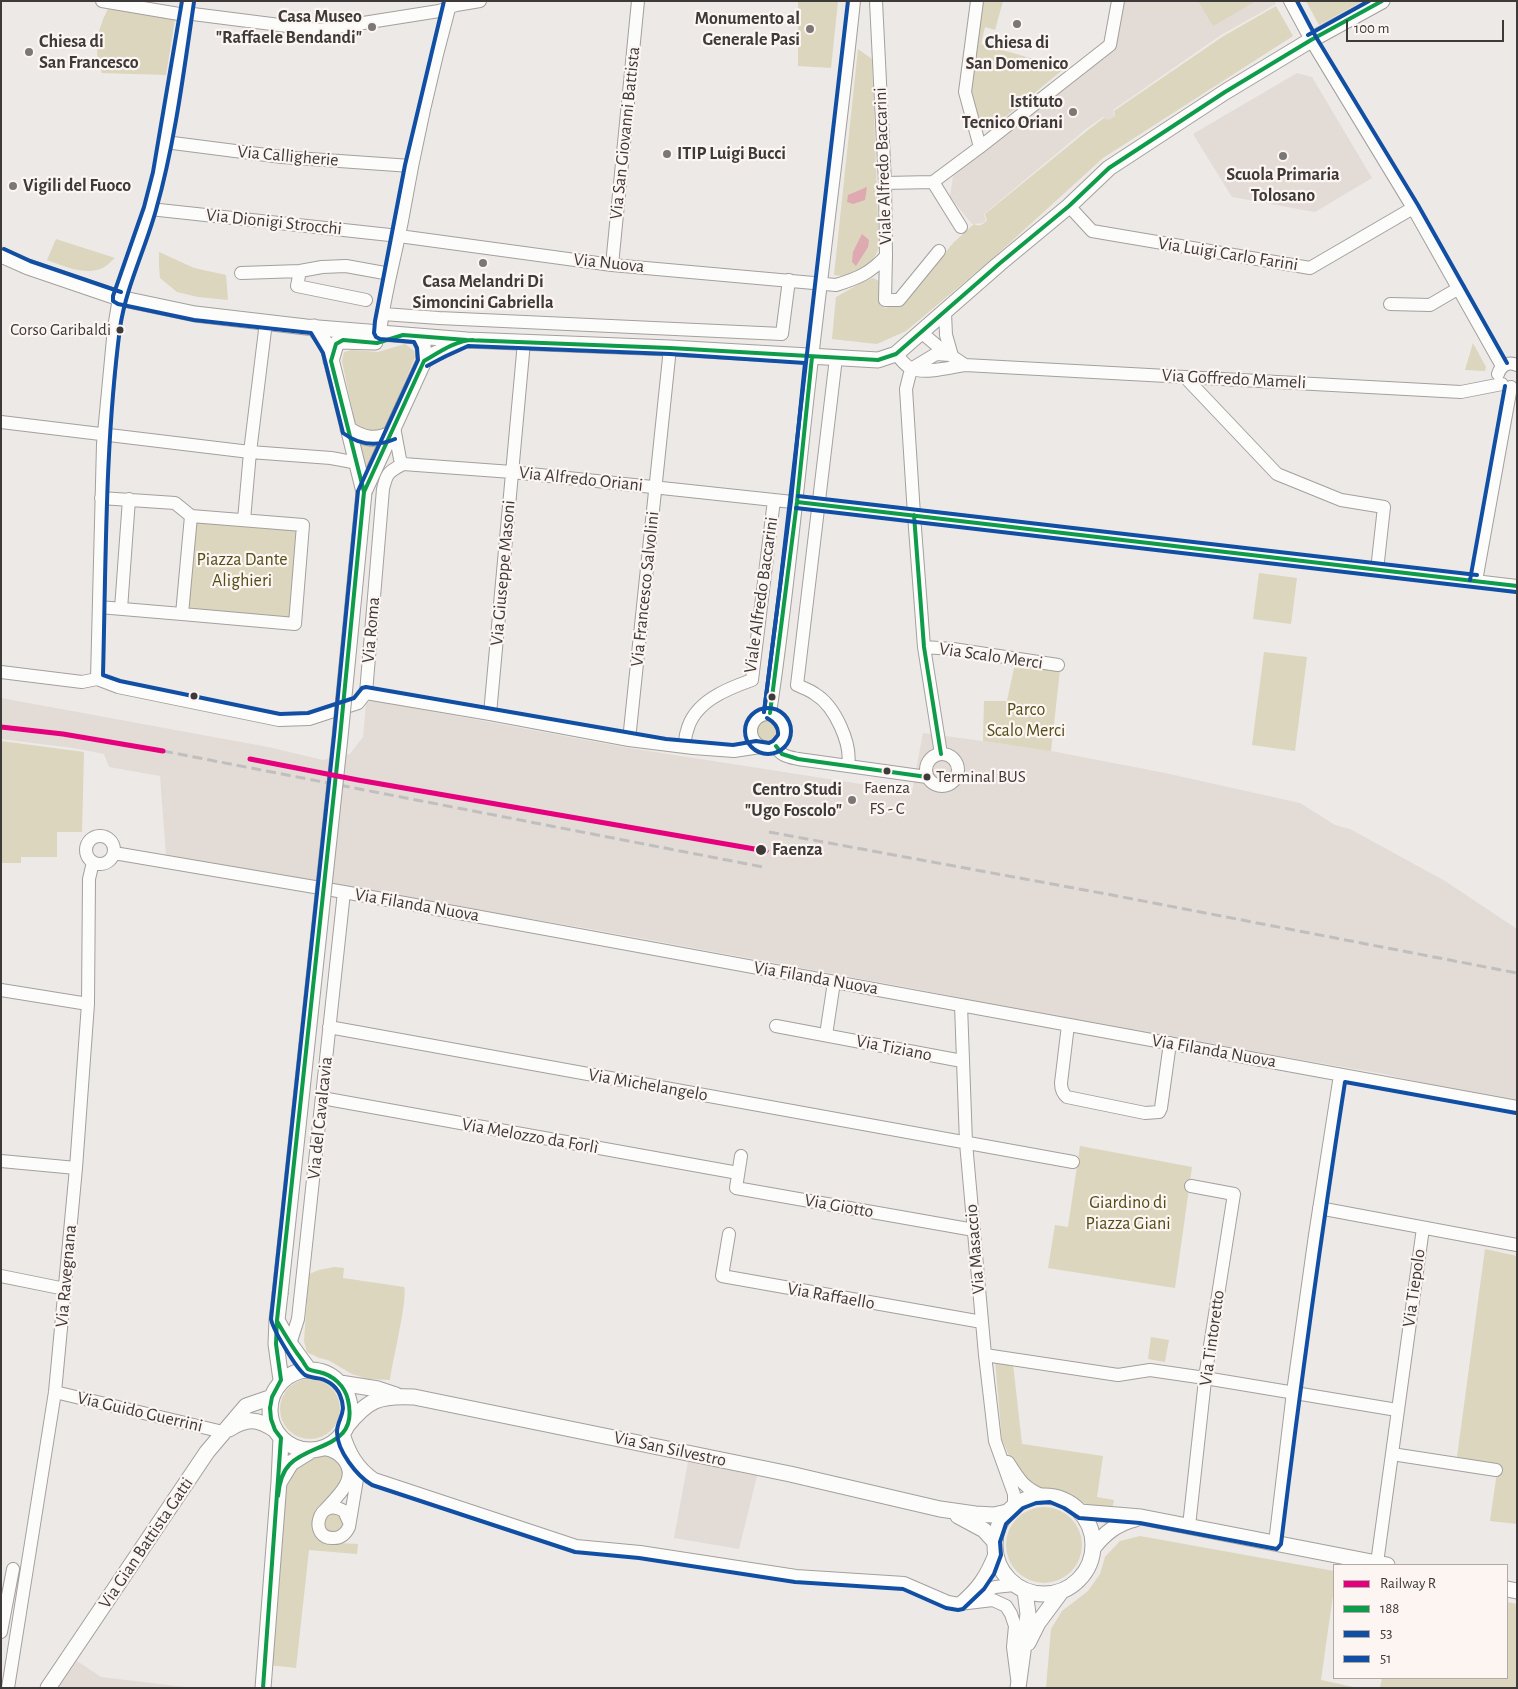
<!DOCTYPE html>
<html>
<head>
<meta charset="utf-8">
<style>
  body { margin:0 }
  #map { position:relative; width:1518px; height:1689px; overflow:hidden; background:#ece9e6; font-family:"Alegreya Sans",sans-serif }
  canvas { display:block }
  .frame { position:absolute; inset:0; border:2px solid #3d3a39; pointer-events:none }
  .legend { position:absolute; left:1333px; top:1564px; width:175px; height:115px; box-sizing:border-box; background:#fcf5f1; border:1px solid #b0aaa7; margin:0; padding:6px 9px; list-style:none; font-size:15px; color:#3d3a39 }
  .legend li { display:flex; align-items:center; gap:10px; height:25px }
  .legend b { width:25px; border:1px solid #b0aaa7 }
  .scale { position:absolute; left:1346px; top:20px; width:158px; height:22px; box-sizing:border-box; border:2px solid #3d3a39; border-top:0; padding-left:6px; font-size:15px; line-height:18px; white-space:nowrap; color:#3d3a39; -webkit-text-stroke:4px #fcf5f1; paint-order:stroke }
</style>
</head>
<body>
<div id="map">
<canvas width="1518" height="1689"></canvas>
<div class="frame"></div>
<ul class="legend">
<li><b style="height:6px;background:#e5007d"></b>Railway R</li>
<li><b style="height:6px;background:#0e9c4a"></b>188</li>
<li><b style="height:6px;background:#114fa4"></b>53</li>
<li><b style="height:6px;background:#114fa4"></b>51</li>
</ul>
<div class="scale">100 m</div>
</div>
<script>
const ctx = document.querySelector('canvas').getContext('2d');
ctx.lineJoin = 'round';
function paint(path, color) { ctx.fillStyle = color; ctx.fill(path, 'evenodd'); }
function stroke(path, color, width, dash) { ctx.strokeStyle = color; ctx.lineWidth = width; ctx.lineCap = dash ? 'butt' : 'round'; ctx.setLineDash(dash || []); ctx.stroke(path); }
function label(font, color, halo, rows, align = 'center') {
  ctx.font = font + ' "Alegreya Sans",sans-serif'; ctx.lineWidth = 4.5; ctx.setLineDash([]); ctx.textBaseline = 'middle'; ctx.strokeStyle = halo; ctx.fillStyle = color; for (const [text, x, y, turn = 0] of rows) {
    ctx.save(); ctx.translate(x, y); ctx.rotate((+turn || 0) * Math.PI / 180); ctx.textAlign = isNaN(turn) ? turn : align; if (halo) ctx.strokeText(text, 0, 0); ctx.fillText(text, 0, 0); ctx.restore();
  }
}
paint(new Path2D(`
  M1124,1H1274L1276,4L1221,35L1113,110L1114,116L1112,119L1109,120L1103,117L1086,129L984,214L986,220L983,223L972,224L950,197L953,176L1112,49Z
  M1297,73L1312,77L1372,178L1315,212L1232,197L1193,134Z
  M1,698L268,747L323,760L350,754L363,737L366,704L371,700L623,747L912,792L923,733L1041,749L1165,773L1300,803L1335,825L1350,829L1445,881L1517,929V1101L1471,1094L1384,1074L1081,1022L911,988L585,928L336,886L271,873L166,855L160,776L109,767L104,754L73,748L1,739Z
  M688,1462L757,1476L739,1549L674,1538Z
  M77,1661L101,1677L193,1688H58Z`), '#e3dbd5');
paint(new Path2D(`
  M798,1H838L831,68L798,66Z
  M983,1H1003L995,30L985,27L981,44L1065,68L994,126L988,128L982,126L976,120L970,92Z
  M1198,1H1256L1213,26Z
  M1306,1H1363L1319,25Z
  M1276,6L1293,36L1103,158L992,259L906,331L877,344L832,339L836,297L861,283L873,278L879,281L884,308L901,305L954,242L974,224C979,227 983,225 987,220L985,214L1088,130L1104,118L1109,120L1115,116L1114,111L1222,37Z
  M108,9L175,19L166,75L102,73C93,52 97,29 108,9Z
  M858,49L872,59L879,248L870,266L849,277L834,275Z
  M56,239L115,258C111,261 107,266 103,268C85,276 64,266 47,260Z
  M159,252L194,268L226,275L228,300L198,297L177,292L160,278L159,265Z
  M1473,343L1486,367L1485,371L1465,370Z
  M405,344L414,351L415,357L386,428L368,432L355,424L342,361L344,352L352,350L378,352Z
  M358,441L382,444L367,473Z
  M194,519L299,528L291,621L185,612Z
  M1259,573L1297,578L1291,624L1253,619Z
  M1264,652L1307,657L1295,751L1252,745Z
  M1014,668L1060,670L1051,751L983,741L984,701H1007Z
  M755 731a13 13 0 1 1 26 0a13 13 0 1 1-26 0Z
  M1,741L84,752L82,832H57V857H21V863H1Z
  M1080,1146L1192,1167L1175,1288L1048,1268L1055,1225L1068,1227Z
  M1485,1249L1517,1256V1524L1490,1521L1498,1465L1457,1457Z
  M334,1267L344,1268L343,1278L404,1287C408,1298 392,1364 390,1380L368,1379L352,1374L328,1360L319,1358L307,1352L304,1341L309,1274L319,1270Z
  M1151,1337L1169,1340L1165,1362L1148,1359Z
  M995,1360L1013,1364L1022,1444L1103,1456L1097,1497L1114,1500L1112,1509L1089,1506L1063,1492L1034,1487L1011,1460L1002,1440Z
  M280 1409a30 30 0 1 1 60 0a30 30 0 1 1-60 0Z
  M319,1455L328,1456L339,1461L343,1468L342,1485L316,1516L337,1543L358,1544L357,1554L309,1550L296,1668L269,1665L287,1484C296,1466 301,1462 319,1455Z
  M1006 1545a38 38 0 1 1 76 0a38 38 0 1 1-76 0Z
  M332,1511L345,1519L342,1531L326,1533L322,1520Z
  M1140,1536L1334,1571V1588L1321,1680L1358,1688H1046L1051,1629L1062,1611L1088,1591L1100,1574L1105,1557L1120,1541Z
  M1507,1602L1517,1604V1688H1380L1382,1678H1507Z`), '#dbd6bd');
paint(new Path2D(`
  M867,187L865,200L853,204L847,202L848,195Z
  M862,234L869,240L868,247L856,266L852,262L853,252Z`), '#dea9b1');
const minor = new Path2D(`
  M102,1L185,15
  M977,1L965,92L980,147
  M1290,1L1311,40L1413,208L1502,366
  M185,13L319,30L439,11L456,5L480,1
  M165,142L282,157L411,166
  M933,182L961,227
  M885,183L933,182L980,147L1110,45L1118,1
  M1069,206L1092,231L1310,268L1413,208
  M150,209L399,236L612,265L836,285C859,278 870,273 886,256L885,183L876,1
  M886,256L885,300H899L939,251
  M612,265L638,1
  M300,271L322,267L346,266L390,274
  M241,273L300,271L297,286L366,300
  M1390,304L1430,305L1459,288
  M945,313L946,335L952,356
  M383,314L439,318L782,334L789,280
  M380,333C384,295 395,258 402,221C415,146 431,74 451,1
  M922,333L941,349L965,365
  M896,354C901,359 905,366 911,368C923,375 952,367 965,365L1461,392L1502,384
  M836,358L797,685C803,688 810,690 815,694C835,706 852,744 848,766
  M911,369L906,389L914,515L924,647L941,754
  M911,369L936,354L950,355
  M1498,374C1501,365 1508,361 1517,365
  M1185,377L1277,474L1341,500L1384,507L1377,570
  M1,422L250,452L331,458L358,463
  M394,427L400,459L403,464
  M403,464L512,472L914,515L1517,586
  M244,520L250,452L266,322
  M1476,581L1511,387
  M99,607L182,614L191,516L175,503L101,498
  M121,609L129,499
  M182,614L295,624L303,525L191,516
  M924,647L953,649L1058,665
  M1,672L82,682L97,679
  M97,679L103,444L114,328L119,298L150,209L159,173L176,78L188,1
  M97,679L118,687L279,720L309,719L358,703L366,693
  M366,693L490,714L629,740L693,748L734,751L760,747
  M366,693L383,489C387,472 389,472 403,464
  M770,713C787,601 797,489 810,376C824,251 841,126 854,1
  M751 731a17 17 0 1 1 34 0a17 17 0 1 1-34 0Z
  M490,714L524,342
  M629,740L670,348
  M776,746C780,756 789,757 798,759L927,777
  M685,747C685,742 685,736 687,731C694,702 726,689 752,680L774,500
  M926 770a16 16 0 1 1 32 0a16 16 0 1 1-32 0Z
  M86 850a14 14 0 1 1 28 0a14 14 0 1 1-28 0Z
  M114,853L344,892L1517,1107
  M1,990L88,1004
  M961,1005L966,1143L985,1355L995,1441L1014,1494V1503L1012,1508
  M1068,1025L1061,1083C1061,1089 1062,1093 1067,1097L1145,1113L1159,1112L1161,1108L1170,1043
  M776,1026L962,1061
  M329,1027L1073,1162
  M826,1035L834,982
  M322,1098L738,1173
  M741,1156L736,1188L974,1230
  M1,1161L76,1168
  M1319,1208L1517,1245
  M729,1234L722,1276L982,1322
  M1,1276L65,1289
  M290,1344L298,1319L344,892
  M985,1355L1118,1375L1150,1370L1205,1378L1397,1410
  M55,1392L223,1432
  M343,1432C349,1452 357,1467 374,1479L576,1546L640,1552L796,1576L904,1583L948,1602L959,1604L993,1600L1006,1606L1011,1614L1015,1626L1013,1647L1017,1678
  M316,1449C337,1446 357,1466 345,1486C340,1495 331,1503 324,1511
  M1392,1454L1496,1470
  M1008,1462C1019,1480 1025,1489 1044,1496
  M349,1522L344,1511C317,1495 308,1540 334,1538C342,1538 346,1533 349,1527L358,1473L355,1462
  M1189,1526L1206,1371L1234,1194L1191,1186
  M1275,1543L1293,1392L1315,1235L1340,1075
  M1377,1563L1423,1228
  M972,1597L995,1587L1014,1585
  M959,1604C978,1588 986,1576 995,1553
  M1,1632L13,1569
  M8,1688L55,1392L76,1168L88,1004L89,879L93,862`);
const major = new Path2D(`
  M1,255L28,267L119,298L195,314L306,327L467,340L670,348L878,360L896,354L999,264L1069,206L1109,168L1225,92L1311,40L1382,1
  M314,327L326,344L329,351L364,492
  M331,361L336,344L339,341L375,342
  M424,361L433,355L463,341
  M348,429C363,439 376,442 392,433
  M364,492L424,361L423,346L418,336
  M280,1294L277,1320L276,1344L281,1380
  M277,1320L290,1344L309,1370
  M270 1410a40 40 0 1 1 80 0a40 40 0 1 1-80 0Z
  M340,1383L378,1389L396,1395
  M346,1427C367,1400 379,1395 414,1397L790,1474L940,1509L975,1514L994,1515L1007,1512
  M229,1429C247,1418 257,1418 275,1430
  M280,1481L291,1463L312,1450
  M995 1545a49 49 0 1 1 98 0a49 49 0 1 1-98 0Z
  M1080,1512L1141,1517L1387,1565
  M958,1516L984,1530L994,1541
  M1093,1548C1105,1533 1116,1524 1135,1519
  M1507,1589L1517,1591
  M1028,1643L1038,1623L1061,1592
  M48,1688L207,1452L246,1406L272,1397
  M263,1688L279,1482L281,1438
  M1018,1688L1028,1614L1025,1591`);
stroke(minor, '#a3a09e', 14);
stroke(major, '#a3a09e', 17);
stroke(minor, '#fcfcfb', 12);
stroke(major, '#fcfcfb', 15);
stroke(new Path2D(`
  M163,751L763,867
  M769,832L1112,895L1517,973`), '#c0bfbf', 3, [10, 5]);
const majorBridge = new Path2D(`
  M280,1294L340,737L364,492`);
stroke(majorBridge, '#a3a09e', 17, []);
stroke(majorBridge, '#fcfcfb', 15);
stroke(new Path2D(`
  M363,502L364,492L424,361C438,353 456,340 473,340
  M797,502L1517,586
  M914,515L924,647L941,754
  M770,713L797,502L812,357
  M776,746L782,754L798,759L927,777
  M277,1321C285,1335 292,1347 302,1360C304,1363 306,1367 308,1369C311,1371 316,1371 319,1372C333,1375 345,1386 348,1400C359,1448 312,1442 290,1464C281,1473 279,1485 278,1496
  M263,1688L281,1438L275,1430L271,1419L270,1408L272,1397L281,1380L276,1344L277,1320L340,737L364,492L331,361L336,344L343,340L377,343L403,335L467,340L670,348L878,360L896,354L999,264L1069,206L1109,168L1225,92L1311,40L1382,1`), '#0e9c4a', 4);
stroke(new Path2D(`
  M182,1L153,172L144,207L113,296V301L118,304L194,320L311,333L323,353L343,433C359,445 376,447 395,439
  M444,1L405,165L375,321L374,333L376,337L380,339L414,342L417,348L418,360L358,491L334,736L271,1319C273,1330 296,1368 305,1375C308,1377 313,1377 316,1378C326,1379 336,1385 340,1395C348,1414 337,1418 337,1432C337,1451 357,1476 372,1485L575,1552L639,1558L795,1582L903,1589L946,1608L958,1610L963,1609L984,1589L994,1574L1001,1555L1000,1542L1006,1524L1023,1508L1036,1503L1050,1502L1064,1508L1079,1518L1140,1523L1277,1549L1281,1544C1300,1389 1321,1236 1345,1082L1516,1113
  M427,366L446,356L468,346L670,354L805,363L791,501L764,712
  M796,508L1516,592
  M745 731a23 23 0 1 1 46 0a23 23 0 1 1-46 0Z`), '#114fa4', 4);
stroke(new Path2D(`
  M1297,1L1316,37L1418,205L1507,363
  M194,2C184,70 175,143 156,210C145,250 126,287 120,328C105,443 106,559 103,675L120,681L280,714L308,713L354,698L362,688L366,687L666,739L733,745L756,741L769,743L773,741L778,735C779,727 774,722 767,718
  M1308,35L1369,1
  M4,249L30,261L121,292
  M798,496L1477,575
  M1470,580L1505,386
  M764,712L780,586L848,1`), '#114fa4', 4);
stroke(new Path2D(`
  M1,727L63,734L163,751
  M250,759L358,780L766,851`), '#e5007d', 5);
for (const [x, y, r, color] of [
  [1017,24,5,"#7a7776"],
  [372,27,5,"#7a7776"],
  [810,29,5,"#7a7776"],
  [29,52,5,"#7a7776"],
  [1073,112,5,"#7a7776"],
  [667,154,5,"#7a7776"],
  [1283,156,5,"#7a7776"],
  [13,186,5,"#7a7776"],
  [483,263,5,"#7a7776"],
  [120,330,4.5,"#3d3a39"],
  [194,696,4.5,"#3d3a39"],
  [772,697,4.5,"#3d3a39"],
  [887,771,4.5,"#3d3a39"],
  [927,777,4.5,"#3d3a39"],
  [852,800,5,"#7a7776"],
  [761,850,6,"#3d3a39"]
]) { const dot = new Path2D(); dot.arc(x, y, r, 0, 2 * Math.PI); ctx.fillStyle = color; ctx.fill(dot); stroke(dot, '#fcf5f1', 2); }
label('17px', '#3d3a39', '#fcf5f1', [
  ["Corso Garibaldi",111,330],
  ["Terminal BUS",936,777,"left"],
  ["Faenza",887,788,"center"],
  ["FS - C",887,809,"center"]
], 'right');
label('bold 18px', '#3d3a39', '#fcf5f1', [
  ["Casa Museo",362,17],
  ["\"Raffaele Bendandi\"",362,38],
  ["Monumento al",800,19],
  ["Generale Pasi",800,40],
  ["Chiesa di",39,42,"left"],
  ["San Francesco",39,63,"left"],
  ["Chiesa di",1017,43,"center"],
  ["San Domenico",1017,64,"center"],
  ["Istituto",1063,102],
  ["Tecnico Oriani",1063,123],
  ["ITIP Luigi Bucci",677,154,"left"],
  ["Scuola Primaria",1283,175,"center"],
  ["Tolosano",1283,196,"center"],
  ["Vigili del Fuoco",23,186,"left"],
  ["Casa Melandri Di",483,282,"center"],
  ["Simoncini Gabriella",483,303,"center"],
  ["Centro Studi",842,790],
  ["\"Ugo Foscolo\"",842,811]
], 'right');
label('18px', '#3d3a39', '#fcf5f1', [
  ["Via San Giovanni Battista",625,133,-84],
  ["Via Calligherie",288,156,5],
  ["Viale Alfredo Baccarini",883,166,-92],
  ["Via Dionigi Strocchi",274,222,6],
  ["Via Luigi Carlo Farini",1228,254,9],
  ["Via Nuova",609,263,6],
  ["Via Goffredo Mameli",1234,379,3],
  ["Via Alfredo Oriani",581,479,6],
  ["Via Giuseppe Masoni",503,573,-85],
  ["Via Francesco Salvolini",645,589,-84],
  ["Viale Alfredo Baccarini",761,595,-82],
  ["Via Roma",371,630,-85],
  ["Via Scalo Merci",991,656,8],
  ["Via Filanda Nuova",417,905,10],
  ["Via Filanda Nuova",816,978,10],
  ["Via Tiziano",894,1048,11],
  ["Via Filanda Nuova",1214,1051,10],
  ["Via Michelangelo",648,1085,10],
  ["Via del Cavalcavia",320,1118,-84],
  ["Via Melozzo da Forlì",530,1136,10],
  ["Via Giotto",839,1206,10],
  ["Via Masaccio",975,1249,-95],
  ["Via Ravegnana",66,1276,-85],
  ["Via Tiepolo",1414,1288,-82],
  ["Via Raffaello",831,1296,10],
  ["Via Tintoretto",1212,1338,-82],
  ["Via Guido Guerrini",140,1412,13],
  ["Via San Silvestro",670,1449,12],
  ["Via Gian Battista Gatti",146,1543,-56]
]);
label('18px', '#534c16', '#fcf5f1', [
  ["Piazza Dante",242,560],
  ["Alighieri",242,581],
  ["Parco",1026,710],
  ["Scalo Merci",1026,731],
  ["Giardino di",1128,1203],
  ["Piazza Giani",1128,1224]
]);
label('bold 18px', '#3d3a39', '#fcf5f1', [
  ["Faenza",772,850]
], 'left');
</script>
</body>
</html>
